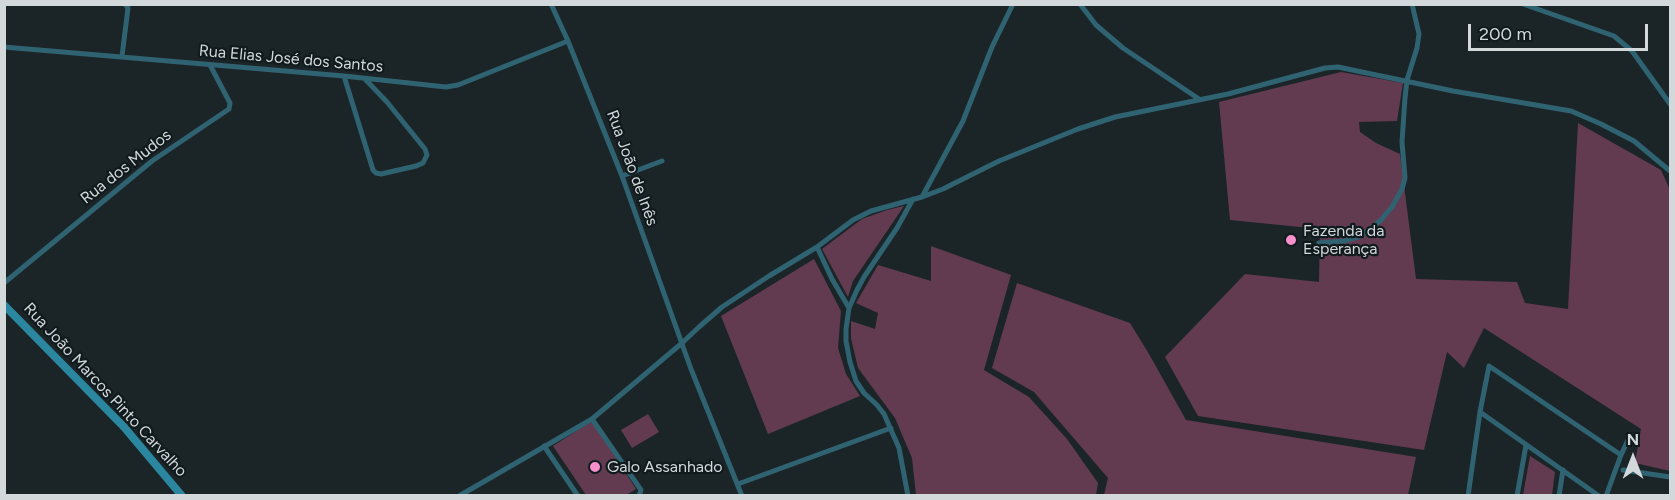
<!DOCTYPE html>
<meta charset="utf-8">
<style>
body{margin:0}
#map{position:relative;width:1675px;height:500px;overflow:hidden;background:#1b2528;font-family:Figtree,sans-serif}
canvas{display:block}
.frame{position:absolute;inset:0;border:6px solid #d3d9db;pointer-events:none}
.north{position:absolute;left:1603px;top:428px;width:60px;height:60px;-webkit-text-stroke:4px #111b1e;paint-order:stroke;rotate:0deg;font-size:16px;font-weight:700;line-height:24px;text-align:center;color:#d3d9db}
.north::after{content:'';display:block;margin:auto;width:21px;height:27px;background:#d3d9db;clip-path:polygon(50% 0,100% 100%,50% 72%,0 100%)}
.scale{position:absolute;left:1468px;top:24px;width:180px;height:27px;box-sizing:border-box;border:3px solid #d3d9db;border-top:0;padding-left:8px;font-size:18px;line-height:21px;white-space:nowrap;color:#d3d9db;-webkit-text-stroke:4px #111b1e;paint-order:stroke}
</style>
<div id="map">
<canvas width="1675" height="500"></canvas>
<div class="frame"></div>
<div class="north">N</div>
<div class="scale">200 m</div>
</div>
<script>
const ctx = document.querySelector('canvas').getContext('2d');
ctx.lineJoin = 'round';
function fillPath(path, color) {
  ctx.fillStyle = color;
  ctx.fill(path, 'evenodd');
}
function toPath(rows) {
  const path = new Path2D();
  for (const r of rows) {
    path.moveTo(r[0], r[1]);
    for (let i = 2; i < r.length; i += 2) path.lineTo(r[i], r[i + 1]);
  }
  return path;
}
function stroke(path, color, width, dash) {
  ctx.strokeStyle = color;
  ctx.lineWidth = width;
  ctx.lineCap = dash ? 'butt' : 'round';
  ctx.setLineDash(dash || []);
  ctx.stroke(path);
}
function label(font, color, halo, rows, align = 'center') {
  ctx.font = font + ' Figtree,sans-serif';
  ctx.lineWidth = 4.5;
  ctx.setLineDash([]);
  ctx.textBaseline = 'middle';
  ctx.strokeStyle = halo;
  ctx.fillStyle = color;
  for (const [text, x, y, turn = 0] of rows) {
    ctx.save();
    ctx.translate(x, y);
    ctx.rotate((+turn || 0) * Math.PI / 180);
    ctx.textAlign = isNaN(turn) ? turn : align;
    if (halo) ctx.strokeText(text, 0, 0);
    ctx.fillText(text, 0, 0);
    ctx.restore();
  }
}
const green = toPath([
 [1341,72,1403,83,1397,121,1359,122,1360,132,1376,143,1400,154,1416,279,1517,282,1525,303,1568,309,1578,123,1661,170,1670,190,1670,471,1635,463,1641,429,1484,328,1464,368,1447,352,1424,450,1198,416,1165,357,1245,274,1319,282,1320,229,1230,220,1219,102],
 [904,206,853,281,848,297,822,249,862,219,887,210],
 [931,246,1011,275,984,370,1029,397,1067,439,1098,483,1096,495,916,495,912,458,895,418,858,368,851,338,851,321,875,329,878,313,856,303,878,265,931,281],
 [814,259,841,311,838,348,846,374,860,396,768,434,721,316],
 [1017,283,1130,323,1149,354,1186,420,1416,457,1408,495,1104,495,1108,478,1034,392,992,368],
 [648,414,659,432,632,448,621,430],
 [592,421,636,489,626,495,586,495,553,446],
 [1530,456,1555,472,1552,495,1523,495]
]);
const street = toPath([
 [551,4,568,41,622,176,691,369,742,496],
 [1080,4,1096,25,1123,48,1199,99],
 [1523,4,1614,36,1632,51,1670,104],
 [4,47,344,76,446,87,458,85,568,41],
 [122,56,128,8,125,4],
 [344,76,373,170,376,173,381,174,416,166,423,163,427,155,425,149,387,102,365,79],
 [622,176,662,161],
 [922,197,963,121,992,47,1013,4],
 [1319,243,1344,241,1361,236,1381,220,1392,207,1402,189,1405,178,1402,142,1405,98,1407,80,1417,48,1419,34,1412,4],
 [817,247,832,279,849,308],
 [4,283,152,161,229,109,230,103,210,65],
 [1480,412,1599,496],
 [592,419,641,490,639,496],
 [544,446,578,496],
 [1623,470,1670,477],
 [738,484,891,428],
 [459,496,592,419,682,343,699,327,722,307,769,276,817,247,853,220,871,211,922,197,943,189,999,161,1078,129,1115,117,1228,94,1325,68,1338,67,1453,91,1571,111,1601,124,1634,141,1670,171],
 [908,496,899,448,884,414,877,405,864,393,856,381,850,362,846,341,846,329,849,308,857,290,864,277,897,228,913,199],
 [1468,496,1480,412,1489,366,1621,455],
 [1517,496,1526,445],
 [1559,496,1563,470],
 [1606,496,1621,455,1628,440]
]);
const secondary = toPath([
 [4,305,124,427,182,496]
]);
const markers = [
 [1291,240,6,"#f890cc"],
 [595,467,6,"#f890cc"]
];
const streetNames = [
 ["Rua Elias José dos Santos",291,59,5],
 ["Rua dos Mudos",126,167,-38],
 ["Rua João de Inês",632,168,70],
 ["Rua João Marcos Pinto Carvalho",105,390,47]
];
const poiNames = [
 ["Fazenda da",1303,231],
 ["Esperança",1303,249],
 ["Galo Assanhado",607,467]
];
fillPath(green, '#623b51');
stroke(street, '#2f6372', 5);
stroke(secondary, '#2b87a0', 8);
for (const [x, y, r, color] of markers) {
  const dot = new Path2D();
  dot.arc(x, y, r, 0, 2 * Math.PI);
  ctx.fillStyle = color;
  ctx.fill(dot);
  stroke(dot, '#111b1e', 2);
}
label('16px', '#d3d9db', '#111b1e', streetNames);
label('16px', '#d3d9db', '#111b1e', poiNames, 'left');
</script>
